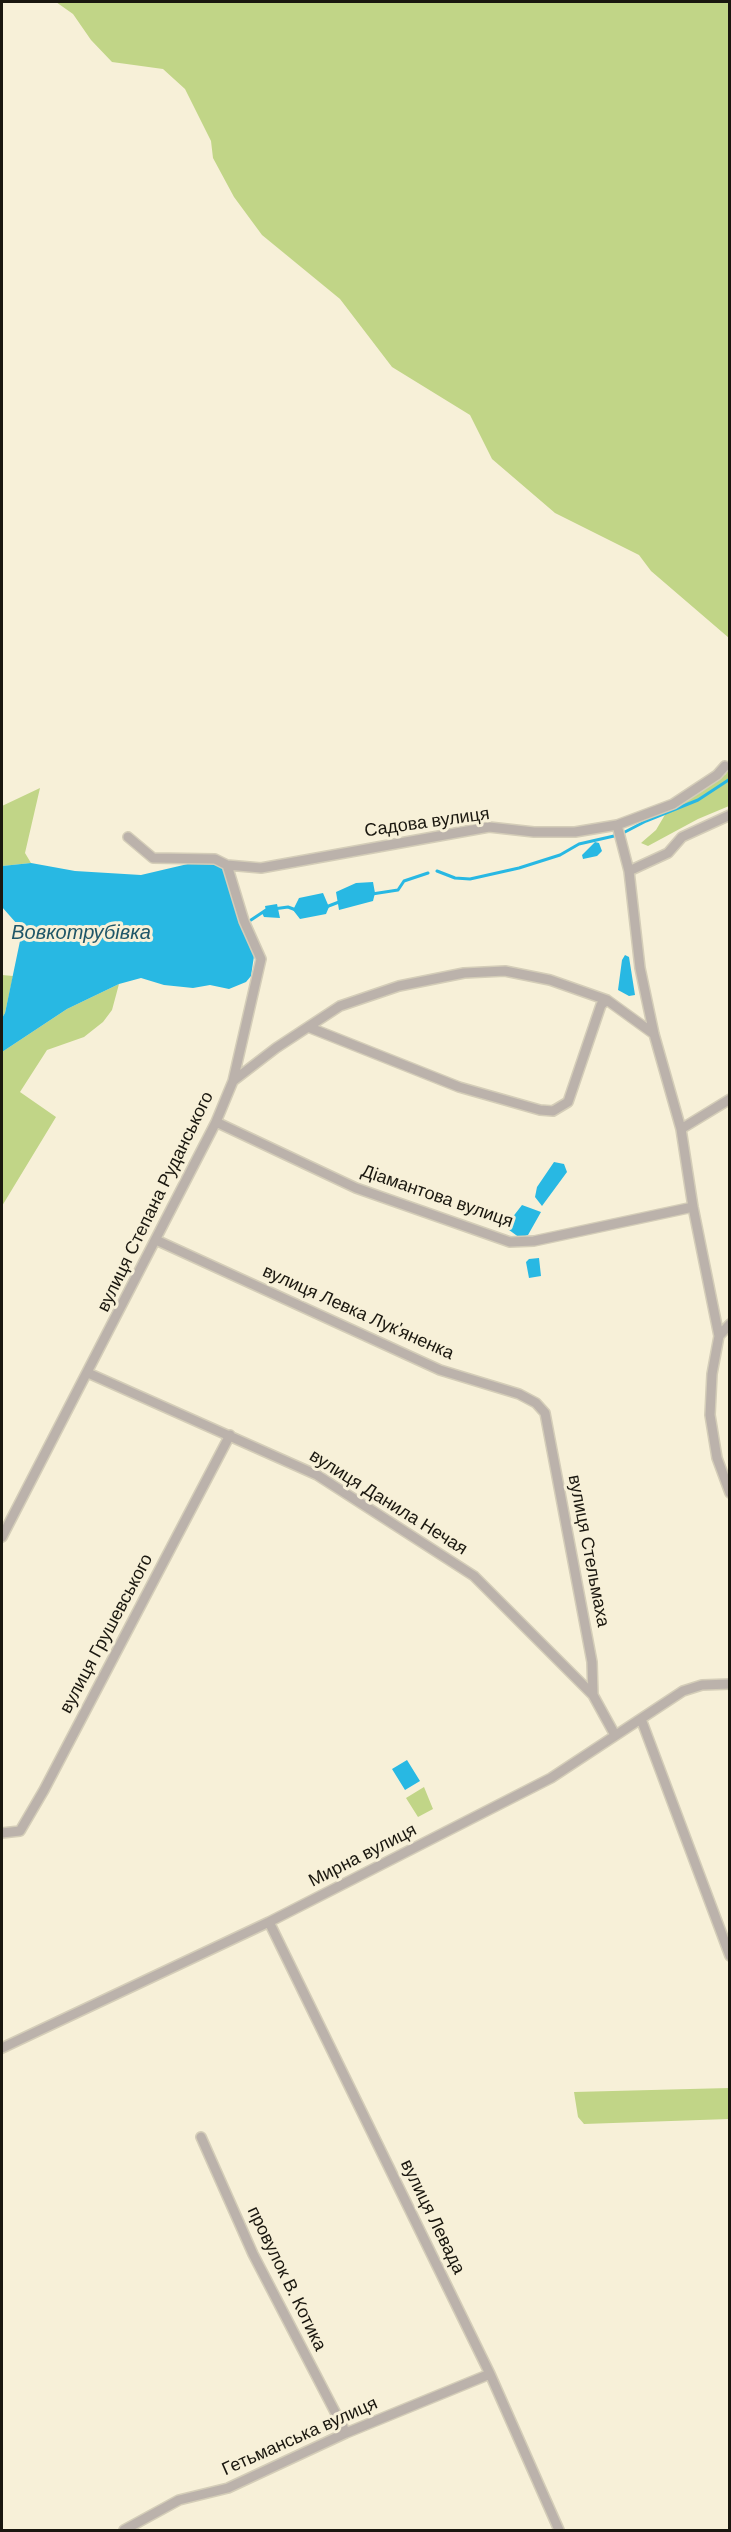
<!DOCTYPE html>
<meta charset="utf-8">
<style>
body{margin:0}
#map{position:relative;width:731px;height:2532px;overflow:hidden;background:#f7f0d8;font-family:"DM Sans",sans-serif}
canvas{display:block}
.frame{position:absolute;inset:0;border:3px solid #1a170f;pointer-events:none}
</style>
<div id="map">
<canvas width="731" height="2532"></canvas>
<div class="frame"></div>
</div>
<script>
const ctx = document.querySelector('canvas').getContext('2d');
ctx.lineJoin = 'round';
function fillPath(path, color) {
  ctx.fillStyle = color;
  ctx.fill(path, 'evenodd');
}
function toPath(rows) {
  const path = new Path2D();
  for (const r of rows) {
    path.moveTo(r[0], r[1]);
    for (let i = 2; i < r.length; i += 2) path.lineTo(r[i], r[i + 1]);
  }
  return path;
}
function stroke(path, color, width, dash) {
  ctx.strokeStyle = color;
  ctx.lineWidth = width;
  ctx.lineCap = dash ? 'butt' : 'round';
  ctx.setLineDash(dash || []);
  ctx.stroke(path);
}
function label(font, color, halo, rows, align = 'center') {
  ctx.font = font + ' "DM Sans",sans-serif';
  ctx.lineWidth = 6;
  ctx.setLineDash([]);
  ctx.textBaseline = 'middle';
  ctx.strokeStyle = halo;
  ctx.fillStyle = color;
  for (const [text, x, y, turn = 0] of rows) {
    ctx.save();
    ctx.translate(x, y);
    ctx.rotate((+turn || 0) * Math.PI / 180);
    ctx.textAlign = isNaN(turn) ? turn : align;
    if (halo) ctx.strokeText(text, 0, 0);
    ctx.fillText(text, 0, 0);
    ctx.restore();
  }
}
const green = toPath([
 [56,2,729,2,729,638,651,571,639,555,555,513,492,459,470,415,392,367,340,299,262,235,234,197,213,158,211,141,185,89,163,69,112,62,91,40,73,14],
 [729,768,729,806,698,819,648,846,641,843,656,830,666,813,700,789,726,774],
 [40,788,25,853,31,863,2,866,2,806],
 [2,975,13,976,5,1013,2,1018],
 [119,984,112,1010,103,1022,84,1037,47,1050,20,1092,56,1117,2,1206,2,1052,67,1009],
 [424,1787,433,1809,418,1817,406,1798],
 [729,2088,729,2119,584,2124,578,2117,574,2092]
]);
const water = toPath([
 [595,842,599,843,602,851,597,856,583,859,582,855],
 [208,862,221,866,228,878,240,923,254,956,251,976,246,982,229,989,210,985,193,988,164,985,141,978,119,984,67,1009,2,1052,2,1018,5,1013,20,941,17,924,2,907,2,866,31,863,75,871,141,875,192,863],
 [373,882,375,893,373,901,339,910,336,892,356,883],
 [323,893,329,907,326,914,300,919,293,910,299,898],
 [277,904,280,918,264,917,262,913,266,911,265,906],
 [625,955,629,957,635,995,629,996,618,990,622,960],
 [554,1162,564,1164,567,1172,542,1206,535,1197,537,1187],
 [522,1205,541,1212,528,1235,520,1238,505,1227],
 [539,1258,541,1276,529,1278,526,1262,529,1259],
 [407,1760,420,1781,405,1790,392,1769]
]);
const stream = toPath([
 [623,833,646,821,698,800,730,779],
 [437,871,455,878,470,879,519,868,560,855,579,844,614,836],
 [372,894,398,890,404,881,428,873],
 [326,907,339,902],
 [251,920,266,910,288,907,296,910]
]);
const minor = toPath([
 [617,825,629,871,640,968,654,1034,681,1129,693,1207,719,1336,712,1374,710,1415,717,1458,730,1493],
 [128,837,153,858,215,859,227,865,261,868,489,827,534,832,575,832,617,825,673,804,717,775,725,766],
 [629,871,668,853,682,837,730,815],
 [308,1027,459,1087,540,1110,553,1111,568,1102,601,1005,607,1000],
 [233,1081,276,1048,340,1006,399,986,464,973,505,971,550,980,607,1000,654,1034],
 [216,1122,356,1188,510,1242,534,1241,693,1207],
 [681,1129,730,1099],
 [156,1240,440,1370,519,1394,536,1403,545,1413,592,1662,593,1695],
 [719,1336,730,1324],
 [88,1373,317,1475,474,1576,593,1695,615,1735],
 [2,1537,216,1122,233,1081,261,959,244,921,227,865],
 [641,1719,730,1956],
 [2,1833,20,1831,44,1790,230,1435],
 [269,1922,490,2374,559,2530],
 [2,2048,269,1922,551,1778,683,1691,702,1685,730,1684],
 [201,2137,253,2254,346,2433],
 [124,2530,179,2500,228,2488,346,2433,490,2374]
]);
const streetNames = [
 ["Садова вулиця",427,823,-8],
 ["Діамантова вулиця",437,1197,19],
 ["вулиця Степана Руданського",156,1202,-64],
 ["вулиця Левка Лук'яненка",358,1313,24],
 ["вулиця Данила Нечая",388,1503,32],
 ["вулиця Стельмаха",588,1551,79],
 ["вулиця Грушевського",107,1634,-62],
 ["Мирна вулиця",363,1856,-27],
 ["вулиця Левада",432,2217,64],
 ["провулок В. Котика",286,2279,64],
 ["Гетьманська вулиця",300,2437,-24]
];
const waterNames = [
 ["Вовкотрубівка",81,934]
];
fillPath(green, '#c1d587');
fillPath(water, '#28b8e3');
stroke(stream, '#28b8e3', 3);
stroke(minor, '#d4cdb8', 12);
stroke(minor, '#bbb2ab', 9);
label('18px', '#1a170f', '#f7f0d8', streetNames);
label('italic 20px', '#205668', '#f7f0d8', waterNames);
</script>
